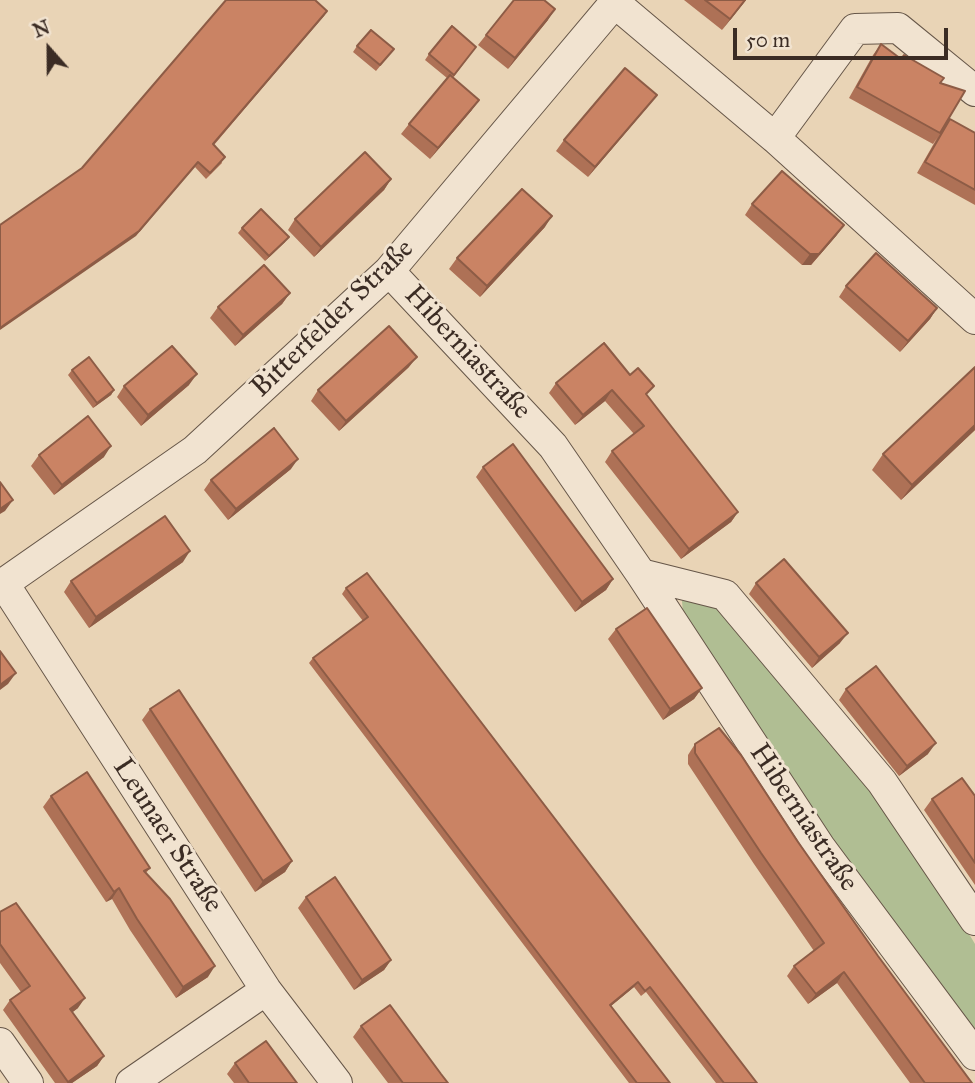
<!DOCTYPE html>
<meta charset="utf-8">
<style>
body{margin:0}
#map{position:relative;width:975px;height:1083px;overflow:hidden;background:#e9d4b6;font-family:"IM FELL Great Primer",serif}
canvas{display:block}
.north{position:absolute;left:14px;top:14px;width:70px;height:70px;-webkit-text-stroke:5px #f1e3d0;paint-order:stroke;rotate:339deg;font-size:19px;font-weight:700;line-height:28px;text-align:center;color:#3b2c24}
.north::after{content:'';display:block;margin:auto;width:24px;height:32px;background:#3b2c24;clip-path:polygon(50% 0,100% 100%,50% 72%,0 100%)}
.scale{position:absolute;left:733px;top:28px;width:215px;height:32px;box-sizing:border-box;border:4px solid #3b2c24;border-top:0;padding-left:9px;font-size:21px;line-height:24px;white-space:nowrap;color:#3b2c24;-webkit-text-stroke:5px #f1e3d0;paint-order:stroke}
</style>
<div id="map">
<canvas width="975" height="1083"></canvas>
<div class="north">N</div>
<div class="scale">50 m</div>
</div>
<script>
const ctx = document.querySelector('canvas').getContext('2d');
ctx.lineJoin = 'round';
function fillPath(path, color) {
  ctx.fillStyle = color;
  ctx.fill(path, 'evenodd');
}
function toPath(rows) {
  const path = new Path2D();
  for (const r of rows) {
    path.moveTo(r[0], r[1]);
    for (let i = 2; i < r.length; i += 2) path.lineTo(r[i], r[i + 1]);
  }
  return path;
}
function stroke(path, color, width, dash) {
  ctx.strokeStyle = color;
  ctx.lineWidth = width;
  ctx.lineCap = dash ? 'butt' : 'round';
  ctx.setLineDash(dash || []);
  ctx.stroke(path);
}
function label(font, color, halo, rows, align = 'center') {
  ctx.font = font + ' "IM FELL Great Primer",serif';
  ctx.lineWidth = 6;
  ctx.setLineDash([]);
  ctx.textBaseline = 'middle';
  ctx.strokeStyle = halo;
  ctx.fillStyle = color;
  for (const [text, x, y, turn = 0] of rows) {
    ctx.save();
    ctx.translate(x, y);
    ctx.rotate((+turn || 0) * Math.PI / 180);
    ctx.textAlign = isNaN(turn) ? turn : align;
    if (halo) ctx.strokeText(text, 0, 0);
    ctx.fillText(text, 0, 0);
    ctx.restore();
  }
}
const green = toPath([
 [688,598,707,599,725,614,867,784,954,909,975,944,975,1034,843,854,770,747,683,613,682,601]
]);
const street = toPath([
 [615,3,775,138,975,319],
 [775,138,855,29,898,28,975,91],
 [389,271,553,446,641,574,820,847,975,1055],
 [641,574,725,595,882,782,975,920],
 [4,584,266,990,337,1083],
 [0,586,195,450,389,271,617,0],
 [0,1043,28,1083],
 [131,1083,266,990]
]);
const wall = toPath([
 [684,0,746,0,722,30],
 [327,11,214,145,222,163,206,179,195,167,136,236],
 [548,20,508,69,478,45,486,35],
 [881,44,901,59,940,83,945,125,975,133,975,205,917,173,937,138,933,144,849,98,873,55],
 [357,46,390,54,376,71,353,52],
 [476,47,453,78,479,100,471,111,430,159,401,134,409,124,447,78,425,60,429,54],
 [649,105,588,177,556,151,564,140],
 [391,179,384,190,314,257,288,230,295,219],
 [752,204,844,225,836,236,811,265,802,265,745,215],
 [545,227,480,297,449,269,457,258],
 [242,228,285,242,265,261,238,233],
 [846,286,937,308,930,319,900,352,839,297],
 [290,293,282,304,235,346,210,318,218,307],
 [409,367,339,431,311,401,318,390],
 [975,367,975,430,901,500,872,470,883,454],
 [72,370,114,390,111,395,93,408,68,375],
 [556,383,647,396,738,512,731,522,681,559,605,462,612,451,634,434,605,401,575,425,549,393],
 [189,385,141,426,117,397,124,386],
 [39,455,104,457,54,495,31,466],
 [483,467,613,579,606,590,575,612,476,477],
 [291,469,228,520,204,490,211,480],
 [183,562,89,628,64,592,71,581],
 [756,583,840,643,812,668,749,594],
 [346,588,757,1083,716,1083,646,992,641,996,634,987,611,1006,670,1083,629,1083,309,663,313,658,363,621,342,594],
 [616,629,702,688,694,699,663,720,608,639],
 [846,689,928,754,899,776,839,700],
 [150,709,292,861,285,872,255,892,142,720],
 [695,744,798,842,878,956,972,1083,910,1083,837,983,808,1004,787,976,794,966,814,951,754,864,688,764,688,755],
 [51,796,150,868,146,873,208,977,176,998,130,930,112,899,106,902,43,807],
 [975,796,975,885,924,810,932,799],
 [306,897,391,960,384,970,354,990,298,908],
 [0,912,78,1008,72,1012,104,1056,97,1066,72,1083,55,1083,3,1010,10,1000,21,992,0,963],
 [361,1026,448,1083,388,1083,353,1037],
 [235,1063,297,1083,234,1083,227,1074]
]);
const shadedWall = toPath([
 [745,0,746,0,722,30,730,19],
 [555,9,548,20,508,69,515,58],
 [327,11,324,16,209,150,213,144],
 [657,95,649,105,588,177,595,167],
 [479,100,471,111,430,159,438,148],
 [198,162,136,236,0,330,0,328],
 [391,179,384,190,314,257,321,247],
 [552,216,545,227,480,297,487,286],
 [844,225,836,236,811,265,802,265,810,254],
 [289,237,285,242,265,261,269,256],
 [290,293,282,304,235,346,243,335],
 [937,308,930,319,900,352,908,341],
 [417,357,409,367,339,431,346,421],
 [197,374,189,385,141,426,148,415],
 [114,390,111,395,93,408,97,403],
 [612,390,605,401,575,425,583,415],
 [975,425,975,430,901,500,912,485],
 [111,446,104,457,54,495,62,485],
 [298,459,291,469,228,520,236,509],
 [13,500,5,511,0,514,0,509],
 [738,512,731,522,681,559,689,549],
 [190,551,183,562,89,628,96,617],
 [613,579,606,590,575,612,582,602],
 [848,633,840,643,812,668,819,657],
 [16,673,8,684,0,690,0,685],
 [702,688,694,699,663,720,670,709],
 [936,743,928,754,899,776,907,766],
 [292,861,285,872,255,892,263,881],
 [119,888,112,899,106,902,114,892],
 [391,960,384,970,354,990,362,980],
 [215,966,208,977,176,998,183,987],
 [844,972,837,983,808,1004,816,994],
 [638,982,634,987,606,1010,610,1005],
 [85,998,78,1008,64,1019,70,1009],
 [104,1056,97,1066,72,1083,67,1083]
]);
const building = toPath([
 [226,0,315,0,327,11,213,144,225,157,210,173,198,162,139,231,0,328,0,225,82,168,226,0],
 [514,0,544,0,555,9,515,58,486,35,514,0],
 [705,0,745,0,730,19,705,0],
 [452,26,476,47,454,75,429,54,452,26],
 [371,30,394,49,380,65,357,46,371,30],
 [881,44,901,59,904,55,944,78,940,83,965,91,940,133,857,87,881,44],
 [625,68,657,95,595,167,564,140,625,68],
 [450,75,479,100,438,148,409,124,450,75],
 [950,119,975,133,975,190,925,162,950,119],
 [365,152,391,179,321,247,295,219,365,152],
 [782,171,844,225,819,254,810,254,752,204,782,171],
 [522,189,552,216,487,286,457,258,522,189],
 [261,209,289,237,269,256,242,228,261,209],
 [876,253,937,308,908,341,846,286,876,253],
 [264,265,290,293,243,335,218,307,264,265],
 [389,326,417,357,346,421,318,390,389,326],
 [604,343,630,375,638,368,654,386,646,394,738,512,689,549,612,451,644,426,612,390,583,415,556,383,604,343],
 [172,346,197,374,148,415,124,386,172,346],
 [89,357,114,390,97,403,72,370,89,357],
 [975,367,975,425,912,485,883,454,975,367],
 [88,416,111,446,62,485,39,455,88,416],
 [274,428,298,459,236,509,211,480,274,428],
 [513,444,613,579,582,602,483,467,513,444],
 [0,482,13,500,0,509,0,482],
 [165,516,190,551,96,617,71,581,165,516],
 [784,559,848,633,819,657,756,583,784,559],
 [367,573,757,1083,724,1083,650,987,645,991,638,982,610,1005,670,1083,637,1083,313,658,368,617,346,588,367,573],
 [647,608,702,688,670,709,616,629,647,608],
 [0,651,16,673,0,685,0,651],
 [876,666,936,743,907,766,846,689,876,666],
 [179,690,292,861,263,881,150,709,179,690],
 [719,728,741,755,798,842,878,956,972,1083,925,1083,844,972,816,994,794,966,824,943,761,853,695,753,695,744,719,728],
 [87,772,150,868,144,871,170,899,215,966,183,987,137,919,119,888,114,892,51,796,87,772],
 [962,778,975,796,975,863,932,799,962,778],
 [335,877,391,960,362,980,306,897,335,877],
 [16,903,85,998,70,1009,104,1056,68,1082,10,1000,30,986,0,944,0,912,16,903],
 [390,1005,441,1074,448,1083,403,1083,361,1026,390,1005],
 [266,1041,297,1083,249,1083,235,1063,266,1041]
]);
const streetNames = [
 ["Bitterfelder Straße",333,319,-44],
 ["Hiberniastraße",467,353,47],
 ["Hiberniastraße",803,818,56],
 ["Leunaer Straße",167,836,57]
];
fillPath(green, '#b0be93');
stroke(street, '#665648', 32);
stroke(street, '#f1e3d0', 30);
fillPath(wall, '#ae7156');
fillPath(shadedWall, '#8d5c46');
fillPath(building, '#ca8364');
stroke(building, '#8d5c46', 2);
label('28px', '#3b2c24', '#f1e3d0', streetNames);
</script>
